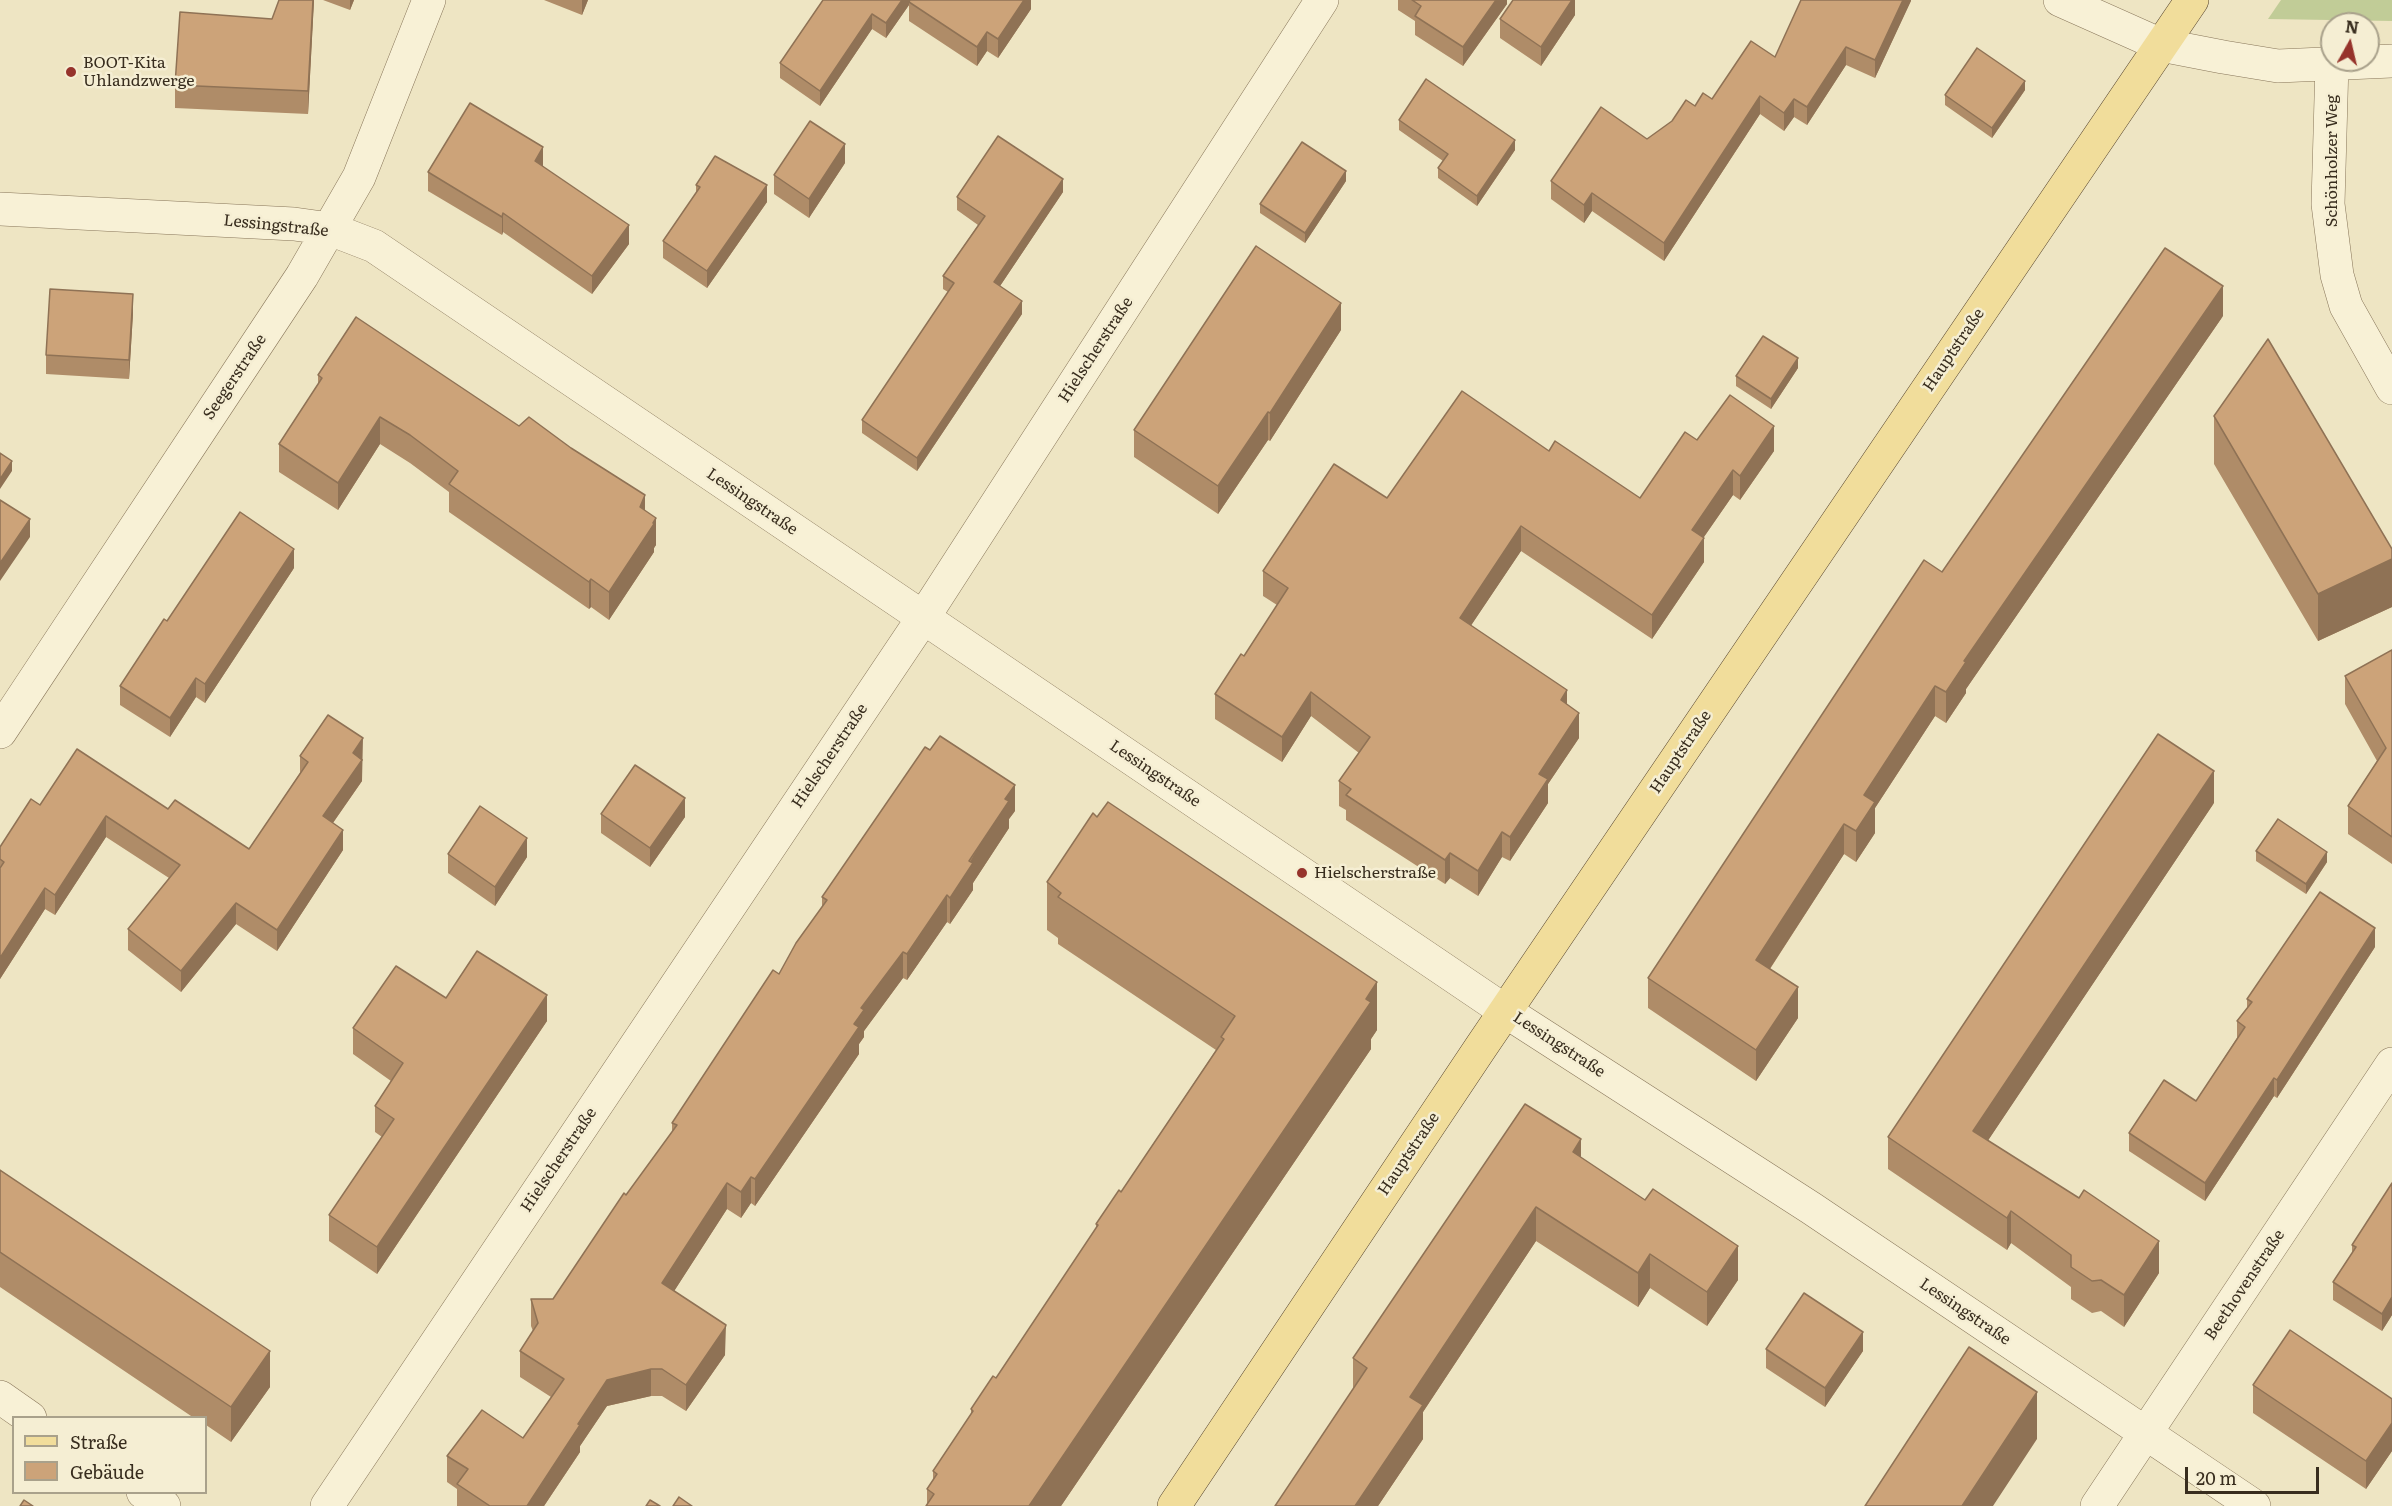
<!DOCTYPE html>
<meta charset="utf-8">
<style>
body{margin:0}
#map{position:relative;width:2392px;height:1506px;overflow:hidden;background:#eee5c3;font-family:Literata,serif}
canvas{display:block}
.legend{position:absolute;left:12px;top:1416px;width:195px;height:78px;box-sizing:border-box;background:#f5eed3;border:2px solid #a9a18b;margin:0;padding:8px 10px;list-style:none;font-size:18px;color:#382d1e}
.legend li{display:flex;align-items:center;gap:12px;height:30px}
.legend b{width:30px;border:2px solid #a9a18b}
.north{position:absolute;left:2320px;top:12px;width:60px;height:60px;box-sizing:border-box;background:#f5eed3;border:2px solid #a9a18b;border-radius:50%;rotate:8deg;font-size:16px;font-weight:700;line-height:24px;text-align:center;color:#382d1e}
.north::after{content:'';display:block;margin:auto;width:21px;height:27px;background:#96332b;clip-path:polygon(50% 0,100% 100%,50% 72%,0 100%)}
.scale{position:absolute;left:2185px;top:1467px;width:134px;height:27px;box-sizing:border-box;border:3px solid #382d1e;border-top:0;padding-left:8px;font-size:18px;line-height:21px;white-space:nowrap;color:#382d1e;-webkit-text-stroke:4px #f5eed3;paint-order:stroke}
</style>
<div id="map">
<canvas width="2392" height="1506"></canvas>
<ul class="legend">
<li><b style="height:8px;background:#f1dd9b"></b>Straße</li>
<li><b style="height:16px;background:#cca379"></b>Gebäude</li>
</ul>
<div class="north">N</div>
<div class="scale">20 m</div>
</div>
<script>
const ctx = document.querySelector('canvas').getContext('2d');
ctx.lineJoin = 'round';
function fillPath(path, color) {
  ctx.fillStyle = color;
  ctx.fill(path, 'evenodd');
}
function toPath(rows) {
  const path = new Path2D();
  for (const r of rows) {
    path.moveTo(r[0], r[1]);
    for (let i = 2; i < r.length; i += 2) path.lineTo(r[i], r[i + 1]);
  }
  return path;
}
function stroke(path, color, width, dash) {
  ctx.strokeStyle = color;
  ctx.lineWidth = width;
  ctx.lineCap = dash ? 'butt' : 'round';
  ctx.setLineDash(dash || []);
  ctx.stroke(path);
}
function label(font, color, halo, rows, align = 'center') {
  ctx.font = font + ' Literata,serif';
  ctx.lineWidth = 5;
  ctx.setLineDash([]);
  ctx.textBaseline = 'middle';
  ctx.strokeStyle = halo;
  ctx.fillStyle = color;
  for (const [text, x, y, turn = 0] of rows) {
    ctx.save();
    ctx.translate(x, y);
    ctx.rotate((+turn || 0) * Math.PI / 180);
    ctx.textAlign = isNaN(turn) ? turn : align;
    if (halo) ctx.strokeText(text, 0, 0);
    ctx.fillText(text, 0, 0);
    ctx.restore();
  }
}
const green = toPath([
 [2281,0,2392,0,2392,21,2268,19]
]);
const minor = toPath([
 [2060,0,2161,45,2223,57,2278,66,2392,61],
 [2332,63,2328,204,2337,275,2346,306,2392,388],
 [0,209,294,224,330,229,374,246,1505,1011,1811,1208,2254,1506],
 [0,732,302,276,359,177,429,0],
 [0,1397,30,1418],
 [143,1492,164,1506],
 [327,1506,923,618,1322,0],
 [2097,1506,2392,1064]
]);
const major = toPath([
 [1174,1506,1481,1047,2192,0]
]);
const wall = toPath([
 [314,0,308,114,175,108,175,85,272,19],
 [323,0,354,0,350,10],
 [544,0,588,0,582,15],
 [823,0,1031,0,1031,9,998,58,987,51,977,66,909,21,909,5,886,38,872,29,820,106,780,78,780,63],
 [1398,0,1507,0,1507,4,1463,66,1415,35,1415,21,1398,10],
 [1575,0,1575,15,1541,66,1500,38,1500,19],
 [1911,0,1875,78,1846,65,1807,125,1794,117,1784,131,1760,114,1664,261,1592,211,1584,223,1551,199,1551,181,1647,139,1695,106,1712,99,1775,57],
 [2025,90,1992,138,1945,105,1945,95],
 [1399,120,1515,150,1477,206,1438,178,1438,168,1443,161,1399,130],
 [845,163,809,218,774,194,774,175],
 [543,166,629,244,592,294,503,232,502,235,428,191,428,172],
 [1346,181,1305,243,1260,213,1260,204],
 [696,185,767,202,707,288,663,258,663,241,696,194],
 [1063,192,1000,286,1022,314,917,471,862,433,862,420,948,292,943,289,943,276,978,225,957,210,957,197],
 [133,313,129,379,46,374,46,355],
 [2223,316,1966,689,1966,693,1946,723,1935,716,1875,808,1875,833,1856,862,1844,854,1770,969,1798,1018,1756,1081,1648,1008,1648,978,1942,572],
 [1341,330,1270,441,1268,440,1218,514,1134,457,1134,430],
 [1798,368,1771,409,1736,386,1736,376],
 [318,375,645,510,656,545,654,548,654,552,609,620,591,607,589,609,449,512,449,492,410,463,380,444,338,510,279,472,279,444,318,384],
 [2214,416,2392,549,2392,607,2318,641,2214,464],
 [1697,440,1774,451,1740,500,1733,495,1704,537,1704,562,1652,639,1521,551,1471,625,1567,704,1579,738,1548,784,1548,803,1510,861,1502,857,1478,896,1450,878,1445,884,1346,820,1346,810,1339,806,1339,781,1359,753,1311,716,1282,762,1215,719,1215,694,1244,656,1277,605,1263,596,1263,571,1387,498,1549,451,1640,498],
 [294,568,205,703,196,697,170,737,120,705,120,686,167,621],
 [2392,650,2392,864,2348,834,2348,806,2377,761,2345,704,2345,676],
 [300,756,363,759,362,761,362,781,333,823,343,850,277,951,236,924,181,992,128,950,128,929,169,878,106,837,55,915,45,909,0,979,0,847,40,805,168,809,249,849,300,773],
 [2214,803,1988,1140,2159,1273,2124,1327,2101,1311,2092,1313,2071,1299,2071,1287,2011,1243,2007,1250,1888,1169,1888,1137],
 [1015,811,1009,819,1009,828,973,883,973,890,950,924,947,922,907,980,903,978,864,1031,864,1037,859,1044,859,1054,755,1206,751,1203,741,1218,727,1209,674,1291,725,1355,686,1411,662,1396,651,1396,607,1406,580,1446,580,1452,544,1506,457,1506,457,1489,447,1482,447,1456,523,1438,551,1397,520,1377,520,1351,533,1331,531,1326,531,1299,553,1299,672,1132,672,1123,779,974,822,907,822,897],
 [601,814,685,817,650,867,601,833],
 [2256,851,2327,862,2306,894,2256,861],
 [448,854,527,857,495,906,448,873],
 [1047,882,1377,1030,1371,1039,1371,1049,1061,1506,926,1506,927,1504,927,1489,933,1481,933,1471,971,1415,971,1409,996,1378,1096,1229,1096,1224,1121,1192,1216,1050,1058,944,1058,938,1047,930],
 [2375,947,2277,1098,2274,1096,2205,1201,2129,1151,2129,1133,2196,1101,2237,1038,2237,1021,2247,1008,2247,999],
 [547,1021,377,1274,329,1241,329,1215,382,1137,375,1132,375,1106,391,1081,353,1054,353,1028],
 [1581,1157,1738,1280,1707,1326,1650,1288,1638,1307,1536,1241,1423,1412,1423,1439,1378,1506,1275,1506,1353,1389,1353,1358],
 [0,1170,270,1387,231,1442,206,1425,206,1418,194,1418,0,1287],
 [2392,1183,2392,1315,2382,1331,2333,1300,2333,1282,2352,1253,2352,1245],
 [1766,1349,1863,1351,1825,1407,1766,1368],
 [2253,1385,2392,1399,2392,1451,2366,1489,2253,1413]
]);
const shadedWall = toPath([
 [313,0,314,0,308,114,308,91],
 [350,0,354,0,350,10],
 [582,0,588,0,582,15],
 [902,0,913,0,909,2,909,5,886,38,886,23],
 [1024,0,1031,0,1031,9,998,58,998,39],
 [1496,0,1507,0,1507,4,1463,66,1463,47],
 [1572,0,1575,0,1575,15,1541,66,1541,47],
 [1903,0,1911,0,1911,1,1875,78,1875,60],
 [872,14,872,29,820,106,820,91],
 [987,32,987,51,977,66,977,47],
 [1846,47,1846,65,1807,125,1807,107],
 [2025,81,2025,90,1992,138,1992,128],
 [1760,96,1760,114,1664,261,1664,243],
 [1794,99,1794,117,1784,131,1784,113],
 [1515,140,1515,150,1477,206,1477,196],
 [845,144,845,163,809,218,809,199],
 [543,147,543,166,535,179,535,161],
 [1346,171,1346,181,1305,243,1305,233],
 [1063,179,1063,192,994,295,994,282],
 [767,185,767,202,707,288,707,271],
 [1592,193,1592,211,1584,223,1584,205],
 [503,213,503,232,502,235,502,217],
 [629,225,629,244,592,294,592,276],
 [2223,286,2223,316,1966,689,1966,693,1946,723,1946,692,1964,661],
 [133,294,133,313,129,379,129,360],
 [1022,301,1022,314,917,471,917,458],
 [1341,303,1341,330,1270,441,1270,413],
 [1798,358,1798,368,1771,409,1771,399],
 [1268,412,1268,440,1218,514,1218,486],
 [380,417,380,444,338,510,338,483],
 [1774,426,1774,451,1740,500,1740,476],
 [12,461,12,471,0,489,0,479],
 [1733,470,1733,495,1692,554,1692,530],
 [645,495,645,522,640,507],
 [656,518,656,545,654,548,654,552,609,620,609,592],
 [30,519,30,537,0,581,0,563],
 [1521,526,1521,551,1460,642,1460,618],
 [1704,538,1704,562,1652,639,1652,615],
 [294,549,294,568,205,703,205,684],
 [2392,559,2392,607,2318,641,2318,594],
 [591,579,591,607,589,609,589,582],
 [196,678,196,697,170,737,170,718],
 [1935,686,1935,716,1875,808,1875,833,1856,862,1856,831,1864,795],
 [1567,690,1567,715,1561,700],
 [1311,692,1311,716,1282,762,1282,737],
 [1579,713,1579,738,1548,784,1548,803,1510,861,1510,837,1539,774],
 [363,738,362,781,323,837,323,816,353,753],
 [2214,771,2214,803,1973,1163,1973,1131],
 [1015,785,1015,811,1009,819,1009,828,973,883,973,890,950,924,950,898,1005,799],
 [685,798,685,817,650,867,650,848],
 [106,816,106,837,55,915,55,895],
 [1844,824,1844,854,1756,990,1756,960],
 [343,830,343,850,277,951,277,930],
 [1502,832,1502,857,1478,896,1478,871],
 [527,838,527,857,495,906,495,887],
 [2327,852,2327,862,2306,894,2306,884],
 [1450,853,1450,878,1445,884,1445,860],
 [45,888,45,909,0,979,0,958],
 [947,895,947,922,907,980,907,954],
 [236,903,236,924,181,992,181,971],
 [2375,928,2375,947,2277,1098,2277,1080],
 [903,952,903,978,864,1031,864,1037,859,1044,859,1054,755,1206,755,1179,854,1024,861,1008],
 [1377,982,1377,1030,1371,1039,1371,1049,1061,1506,1029,1506],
 [1798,987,1798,1018,1756,1081,1756,1050],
 [547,995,547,1021,377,1274,377,1247],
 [2274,1078,2274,1096,2205,1201,2205,1183],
 [1581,1139,1581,1174,1573,1152],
 [751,1177,751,1203,741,1218,741,1192],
 [727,1183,727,1209,662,1310,662,1283],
 [1536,1207,1536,1241,1423,1412,1423,1439,1378,1506,1355,1506,1410,1397],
 [2011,1211,2011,1243,2007,1250,2007,1218],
 [2159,1241,2159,1273,2124,1327,2124,1295],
 [1738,1246,1738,1280,1707,1326,1707,1292],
 [1650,1254,1650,1288,1638,1307,1638,1273],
 [2392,1297,2392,1315,2382,1331,2382,1314],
 [726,1325,725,1355,686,1411,686,1385],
 [1863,1332,1863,1351,1825,1407,1825,1388],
 [270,1351,270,1387,231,1442,231,1407],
 [651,1369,651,1396,607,1406,580,1446,580,1452,544,1506,527,1506,578,1424,607,1380],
 [2037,1392,2037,1439,1993,1506,1962,1506],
 [2392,1423,2392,1451,2366,1489,2366,1461]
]);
const building = toPath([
 [279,0,313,0,308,91,175,85,180,12,272,19,279,0],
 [823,0,902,0,886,23,872,14,820,91,780,63,823,0],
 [910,0,1024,0,998,39,987,32,977,47,909,2,910,0],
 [1412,0,1496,0,1463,47,1415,16,1421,6,1412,0],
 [1513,0,1572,0,1541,47,1500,19,1513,0],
 [1801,0,1903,0,1875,60,1846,47,1807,107,1794,99,1784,113,1760,96,1664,243,1592,193,1584,205,1551,181,1601,107,1647,139,1672,121,1686,100,1695,106,1703,93,1712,99,1751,41,1775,57,1801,0],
 [1977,48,2025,81,1992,128,1945,95,1977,48],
 [1426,79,1515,140,1477,196,1438,168,1448,154,1399,120,1426,79],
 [470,103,543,147,535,161,629,225,592,276,503,213,502,217,428,172,470,103],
 [810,121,845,144,809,199,774,175,810,121],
 [998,136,1063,179,994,282,1022,301,917,458,862,420,954,283,943,276,985,216,957,197,998,136],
 [1302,142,1346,171,1305,233,1260,204,1302,142],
 [715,156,767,185,707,271,663,241,700,187,696,185,715,156],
 [1256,246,1341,303,1270,413,1268,412,1218,486,1134,430,1256,246],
 [2165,248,2223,286,1964,661,1966,662,1946,692,1935,686,1864,795,1875,802,1856,831,1844,824,1756,960,1798,987,1756,1050,1648,978,1924,560,1942,572,2165,248],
 [50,289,133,294,129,360,46,355,50,289],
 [356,317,519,426,529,417,571,448,645,495,640,507,656,518,653,523,654,524,609,592,591,579,589,582,449,484,458,471,410,435,380,417,338,483,279,444,322,378,318,375,356,317],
 [1763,336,1798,358,1771,399,1736,376,1763,336],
 [2268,339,2392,549,2392,559,2318,594,2214,416,2268,339],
 [1462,391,1549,451,1555,441,1640,498,1685,432,1697,440,1730,395,1774,426,1740,476,1733,470,1692,530,1704,538,1652,615,1521,526,1460,618,1567,690,1561,700,1579,713,1539,774,1548,779,1510,837,1502,832,1478,871,1450,853,1445,860,1346,795,1351,789,1339,781,1370,737,1311,692,1282,737,1215,694,1241,654,1244,656,1288,588,1263,571,1334,464,1387,498,1462,391],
 [0,453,12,461,0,479,0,453],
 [0,500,30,519,0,563,0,500],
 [240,512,294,549,205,684,196,678,170,718,120,686,164,619,167,621,240,512],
 [2392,650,2392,837,2348,806,2386,748,2345,676,2392,650],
 [328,715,363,738,353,753,362,760,323,816,343,830,277,930,236,903,181,971,128,929,180,865,106,816,55,895,45,888,0,958,0,868,4,862,0,859,0,847,31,799,40,805,77,749,168,809,175,800,249,849,308,762,300,756,328,715],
 [2158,734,2214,771,1973,1131,2079,1198,2084,1190,2159,1241,2124,1295,2101,1280,2092,1281,2071,1267,2071,1255,2011,1211,2007,1218,1888,1137,2158,734],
 [940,736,1015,785,1005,799,1009,801,969,861,973,863,950,898,947,895,907,954,903,952,861,1008,864,1010,854,1024,859,1027,755,1179,751,1177,741,1192,727,1183,662,1283,726,1325,725,1328,686,1385,662,1369,651,1369,607,1380,578,1424,580,1425,527,1506,490,1506,457,1484,468,1469,447,1456,482,1410,523,1438,564,1379,520,1351,538,1323,531,1299,553,1299,624,1193,626,1195,677,1125,672,1123,773,970,779,974,796,943,827,900,822,897,925,747,930,750,940,736],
 [635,765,685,798,650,848,601,814,635,765],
 [1108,802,1377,982,1366,999,1371,1002,1029,1506,926,1506,934,1494,927,1489,937,1474,933,1471,973,1411,971,1409,993,1376,996,1378,1098,1225,1096,1224,1119,1190,1121,1192,1224,1039,1221,1037,1235,1016,1058,897,1061,893,1047,882,1093,813,1097,817,1108,802],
 [480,806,527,838,495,887,448,854,480,806],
 [2278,819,2327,852,2306,884,2256,851,2278,819],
 [2320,892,2375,928,2277,1080,2274,1078,2205,1183,2129,1133,2164,1080,2196,1101,2245,1027,2237,1021,2252,1002,2247,999,2320,892],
 [477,951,547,995,377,1247,329,1215,394,1119,375,1106,403,1063,353,1028,396,966,446,998,477,951],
 [1525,1104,1581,1139,1573,1152,1645,1200,1653,1189,1738,1246,1707,1292,1650,1254,1638,1273,1536,1207,1410,1397,1423,1405,1355,1506,1275,1506,1367,1368,1353,1358,1525,1104],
 [0,1170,270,1351,231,1407,0,1252,0,1170],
 [2392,1183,2392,1297,2382,1314,2333,1282,2356,1247,2352,1245,2392,1183],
 [1804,1293,1863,1332,1825,1388,1766,1349,1804,1293],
 [2290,1330,2392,1399,2392,1423,2366,1461,2253,1385,2290,1330],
 [1969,1347,2037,1392,1962,1506,1865,1506,1969,1347],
 [679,1497,692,1506,673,1506,679,1497],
 [24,1500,33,1506,20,1506,24,1500],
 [650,1500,660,1506,646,1506,650,1500]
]);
const markers = [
 [71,72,6,"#96332b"],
 [1302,873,6,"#96332b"]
];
const poiNames = [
 ["BOOT-Kita",83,63],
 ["Uhlandzwerge",83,81],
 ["Hielscherstraße",1314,873]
];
const streetNames = [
 ["Schönholzer Weg",2332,161,-90],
 ["Lessingstraße",276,226,6],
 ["Hielscherstraße",1096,350,-57],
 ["Hauptstraße",1954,350,-56],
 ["Seegerstraße",235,377,-56],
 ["Lessingstraße",752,502,34],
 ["Hauptstraße",1681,752,-56],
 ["Hielscherstraße",830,756,-56],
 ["Lessingstraße",1155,774,34],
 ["Lessingstraße",1559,1045,33],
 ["Hauptstraße",1409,1154,-56],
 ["Hielscherstraße",559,1160,-56],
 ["Beethovenstraße",2245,1285,-56],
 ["Lessingstraße",1965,1312,34]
];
fillPath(green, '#c1cc97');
stroke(minor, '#88765a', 34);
stroke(major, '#56442e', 34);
stroke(minor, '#f8f1d6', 33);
stroke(major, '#f1dd9b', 33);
fillPath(wall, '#af8c68');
fillPath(shadedWall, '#8f7255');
fillPath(building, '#cca379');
stroke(building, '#8f7255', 1.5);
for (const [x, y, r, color] of markers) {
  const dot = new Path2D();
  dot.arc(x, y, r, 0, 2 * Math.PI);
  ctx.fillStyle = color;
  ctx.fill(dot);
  stroke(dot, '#f5eed3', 2);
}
label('16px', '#382d1e', '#f5eed3', poiNames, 'left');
label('16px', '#382d1e', '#f5eed3', streetNames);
</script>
